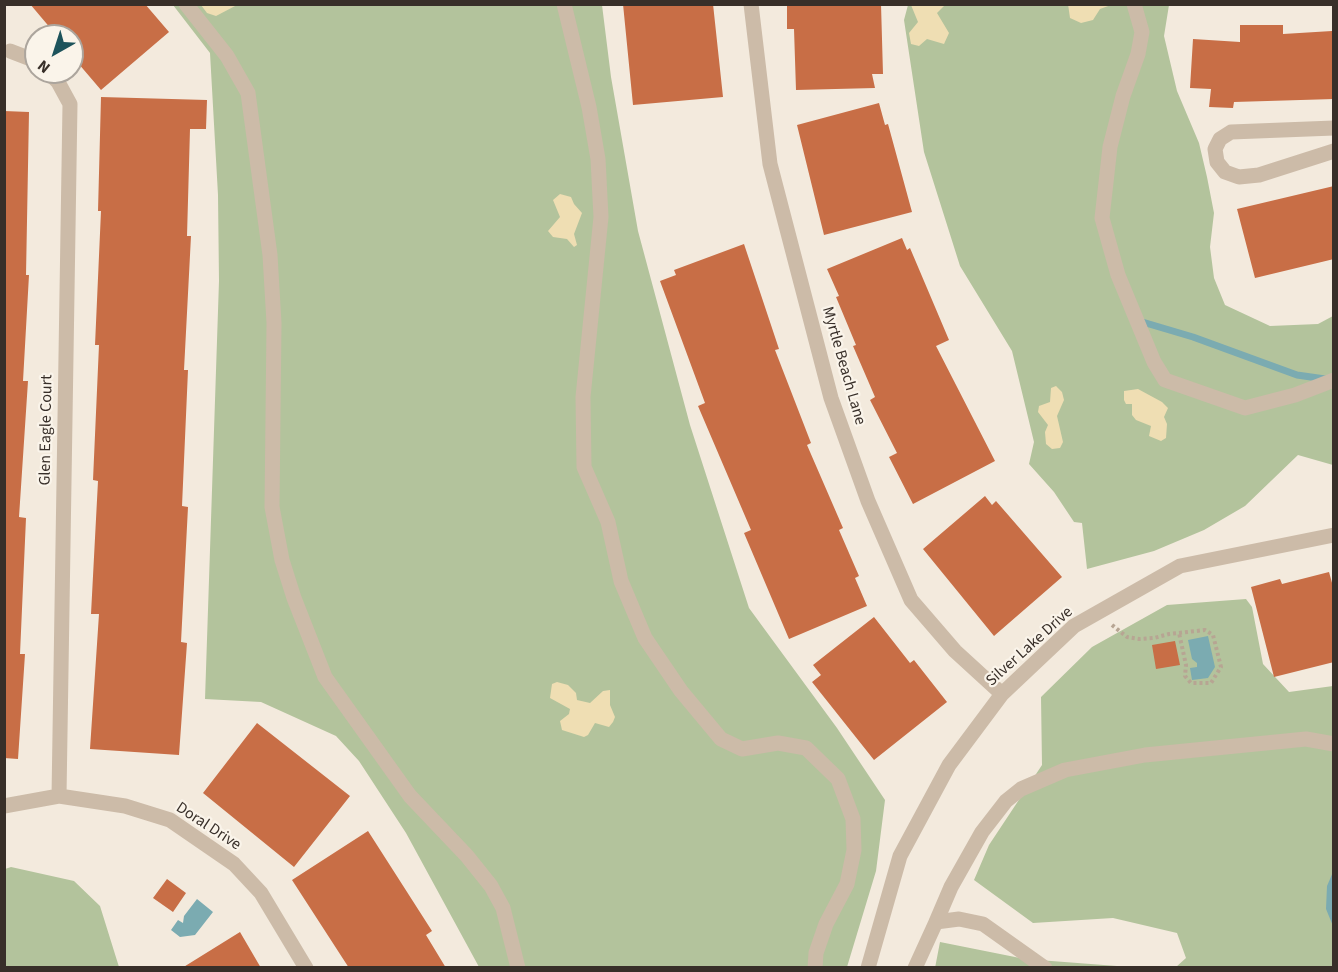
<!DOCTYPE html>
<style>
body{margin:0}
#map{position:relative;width:1338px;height:972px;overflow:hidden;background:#f3eadd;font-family:"Source Sans 3",sans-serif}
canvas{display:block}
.frame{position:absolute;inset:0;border:6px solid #382f29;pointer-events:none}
.north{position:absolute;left:24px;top:24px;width:60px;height:60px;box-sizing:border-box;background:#faf4ea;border:2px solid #aca59d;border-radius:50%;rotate:219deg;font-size:16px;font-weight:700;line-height:24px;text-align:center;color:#382f29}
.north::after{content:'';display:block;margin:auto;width:21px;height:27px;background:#1d535b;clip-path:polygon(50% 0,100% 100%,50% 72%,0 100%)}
</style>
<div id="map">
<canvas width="1338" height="972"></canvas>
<div class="frame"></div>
<div class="north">N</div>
</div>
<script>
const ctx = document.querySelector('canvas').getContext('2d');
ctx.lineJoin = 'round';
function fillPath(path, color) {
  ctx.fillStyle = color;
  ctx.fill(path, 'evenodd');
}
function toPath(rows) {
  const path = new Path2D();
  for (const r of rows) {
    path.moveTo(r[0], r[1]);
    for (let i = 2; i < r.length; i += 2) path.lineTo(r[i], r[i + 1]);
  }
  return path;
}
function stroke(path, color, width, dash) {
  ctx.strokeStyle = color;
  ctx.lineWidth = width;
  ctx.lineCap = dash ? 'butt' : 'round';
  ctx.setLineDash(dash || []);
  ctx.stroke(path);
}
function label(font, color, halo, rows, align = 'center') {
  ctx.font = font + ' "Source Sans 3",sans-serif';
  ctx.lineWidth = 4.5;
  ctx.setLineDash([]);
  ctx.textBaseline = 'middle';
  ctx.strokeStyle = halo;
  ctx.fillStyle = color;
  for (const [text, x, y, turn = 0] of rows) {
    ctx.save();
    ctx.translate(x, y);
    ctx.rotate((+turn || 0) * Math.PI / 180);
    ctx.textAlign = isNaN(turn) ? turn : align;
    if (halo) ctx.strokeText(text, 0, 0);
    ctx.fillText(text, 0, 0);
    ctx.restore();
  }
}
const green = toPath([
 [173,5,602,5,611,77,638,231,690,425,749,608,837,728,885,800,876,871,847,967,479,967,406,833,359,761,336,736,261,702,205,699,219,281,218,195,210,53],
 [908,5,1169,5,1164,36,1177,91,1199,143,1207,177,1214,213,1210,247,1214,278,1225,305,1270,326,1318,324,1333,316,1333,465,1298,455,1245,506,1204,530,1154,551,1087,569,1082,523,1074,522,1054,492,1029,464,1034,442,1012,351,960,266,924,152,904,20],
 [1246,599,1252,607,1263,664,1289,692,1333,686,1333,967,1176,967,1186,958,1177,933,1113,918,1033,923,974,880,989,845,1042,765,1041,697,1092,647,1167,605],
 [11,867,74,881,100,906,119,967,5,968,5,869],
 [940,942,1025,959,1130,967,935,968]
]);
const sand = toPath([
 [1068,4,1111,4,1111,5,1100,9,1093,20,1081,23,1070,18],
 [201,5,237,5,216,16,207,13],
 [911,5,945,5,937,13,949,33,944,44,927,39,919,46,911,44,909,33,918,22],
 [560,194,571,197,574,204,582,213,574,234,577,245,574,247,567,239,553,237,548,231,560,217,553,200],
 [1056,386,1062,392,1064,400,1057,416,1063,442,1060,448,1052,449,1046,444,1045,432,1048,425,1038,412,1039,406,1050,402,1051,388],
 [1138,389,1162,402,1168,408,1164,417,1167,424,1166,438,1161,441,1149,436,1151,426,1136,420,1132,415,1132,404,1126,404,1124,400,1124,391],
 [557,682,568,685,576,693,577,700,590,703,603,691,610,690,610,705,615,717,613,722,609,727,595,723,588,735,584,737,562,730,560,721,569,714,570,709,550,698,552,684]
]);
const water = toPath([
 [1208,636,1215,667,1208,678,1192,680,1190,668,1197,667,1197,663,1192,659,1188,640],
 [1333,872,1333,926,1326,909,1327,886],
 [197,899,213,912,195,935,180,937,171,930,178,920,183,923,184,916]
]);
const stream = toPath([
 [1139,321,1193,337,1297,375,1325,379]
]);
const building = toPath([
 [30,4,145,4,169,32,101,90,72,56,72,36,57,36],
 [623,4,713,4,723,97,633,105],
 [787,4,881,4,883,74,872,74,875,88,796,90,794,29,787,29],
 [1240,25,1283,25,1283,34,1332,31,1334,99,1234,102,1233,108,1209,107,1211,89,1190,88,1193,39,1240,42],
 [101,97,207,100,206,129,190,129,187,236,191,236,184,370,188,370,182,506,188,507,181,642,187,643,179,755,90,749,99,614,91,614,98,481,93,480,99,345,95,345,101,211,98,211],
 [879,103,885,125,888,124,912,212,824,235,797,125],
 [4,111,29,112,26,275,29,275,23,381,28,381,19,517,26,518,20,654,25,654,18,759,4,758],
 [1334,186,1334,259,1255,278,1237,209],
 [902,238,907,250,910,248,949,340,936,346,995,461,913,504,889,457,897,453,870,400,875,397,853,346,856,345,836,297,839,296,827,269],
 [744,244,779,349,775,350,811,443,807,445,843,528,839,530,859,576,855,578,867,606,789,639,744,533,751,530,698,406,705,403,660,281,676,275,674,270],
 [985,496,992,505,996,501,1062,577,994,636,923,549],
 [1329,572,1334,590,1334,662,1274,677,1251,587,1280,579,1282,584],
 [874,617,910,663,914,660,947,702,874,760,812,682,821,675,813,665],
 [1175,641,1180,665,1156,669,1152,645],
 [257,723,350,796,294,867,203,793],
 [368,831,432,931,426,935,446,968,349,968,292,880],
 [167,879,186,893,173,912,153,898],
 [240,932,261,968,182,968]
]);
const path = toPath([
 [1112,625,1127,637,1139,639,1154,638,1169,634,1205,630,1213,635,1221,667,1211,683,1191,683,1185,676,1186,665,1179,633]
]);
const minor = toPath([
 [186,4,227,56,248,93,270,255,274,323,272,507,282,560,294,598,325,677,410,796,467,856,491,886,503,908,518,968],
 [564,4,589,107,598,159,601,217,583,397,584,467,608,522,621,581,645,638,681,691,721,739,742,749,778,743,806,748,838,779,853,819,854,850,847,884,826,924,816,953,815,968],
 [751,4,770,164,831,398,868,501,911,600,955,651,1002,694],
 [1134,4,1142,32,1138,54,1123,96,1110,147,1102,218,1118,275,1154,362,1165,380,1245,408,1295,395,1334,380],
 [10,51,36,61],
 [48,72,58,82,70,104,59,796],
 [1334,128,1231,132,1220,139,1215,149,1217,162,1225,172,1239,177,1259,175,1334,151],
 [4,806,59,796,125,806,170,820,234,864,261,893,306,968],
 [868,968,900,856,949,765,1002,694,1074,626,1180,566,1334,535],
 [915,968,936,922],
 [1045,968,983,924,959,919,936,922,951,887,982,832,1006,801,1021,789,1065,770,1145,755,1306,739,1334,744]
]);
const streetNames = [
 ["Myrtle Beach Lane",843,366,74],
 ["Glen Eagle Court",47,430,-89],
 ["Silver Lake Drive",1030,647,-42],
 ["Doral Drive",208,827,33]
];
fillPath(green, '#b3c39c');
fillPath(sand, '#efdeb3');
fillPath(water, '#7babb1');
stroke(stream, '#7babb1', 7);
fillPath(building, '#c86e46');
stroke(path, '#b7a593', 4, [3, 3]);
stroke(minor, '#ccbba8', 15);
label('16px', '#382f29', '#faf4ea', streetNames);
</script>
